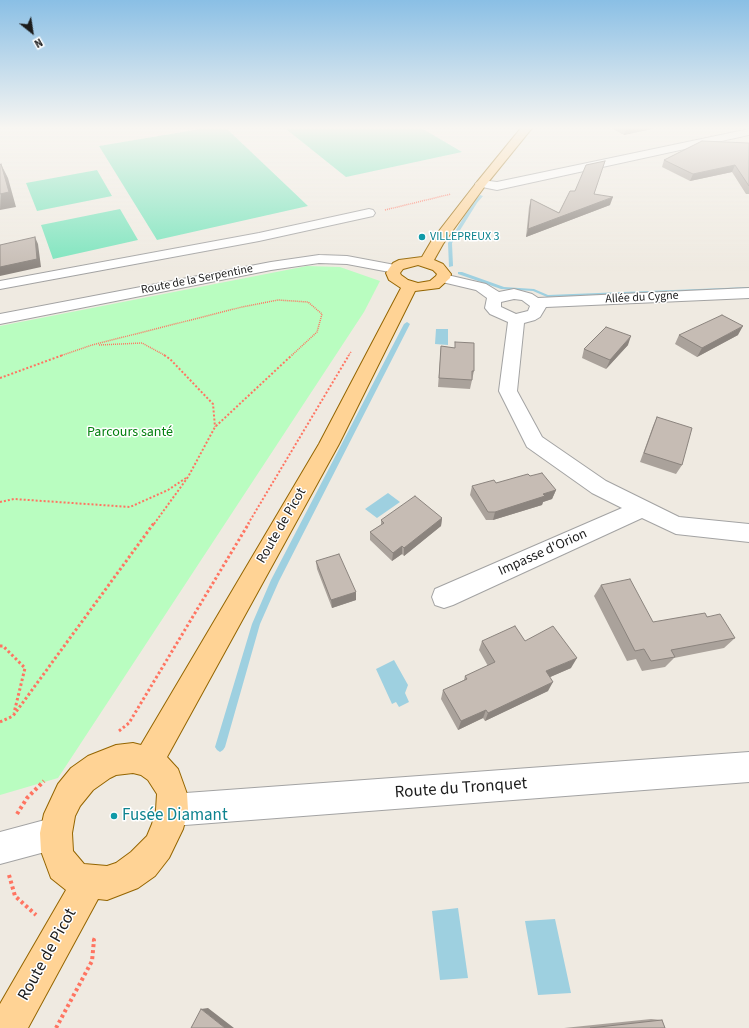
<!DOCTYPE html>
<meta charset="utf-8">
<style>
body{margin:0}
#map{position:relative;width:749px;height:1028px;overflow:hidden;background:#efeae1;font-family:"Source Sans 3",sans-serif}
canvas{display:block}
.north{position:absolute;left:12px;top:12px;width:40px;height:40px;-webkit-text-stroke:3px #fff;paint-order:stroke;rotate:150deg;font-size:11px;font-weight:700;line-height:16px;text-align:center;color:#1c1c1c}
.north::after{content:'';display:block;margin:auto;width:14px;height:18px;background:#1c1c1c;clip-path:polygon(50% 0,100% 100%,50% 72%,0 100%)}
</style>
<div id="map">
<canvas width="749" height="1028"></canvas>
<div class="north">N</div>
</div>
<script>
const ctx = document.querySelector('canvas').getContext('2d');
ctx.lineJoin = 'round';
function fillPath(path, color) {
  ctx.fillStyle = color;
  ctx.fill(path, 'evenodd');
}
function toPath(rows) {
  const path = new Path2D();
  for (const r of rows) {
    path.moveTo(r[0], r[1]);
    for (let i = 2; i < r.length; i += 2) path.lineTo(r[i], r[i + 1]);
  }
  return path;
}
function stroke(path, color, width, dash) {
  ctx.strokeStyle = color;
  ctx.lineWidth = width;
  ctx.lineCap = dash ? 'butt' : 'round';
  ctx.setLineDash(dash || []);
  ctx.stroke(path);
}
function label(font, color, halo, rows, align = 'center') {
  ctx.font = font + ' "Source Sans 3",sans-serif';
  ctx.lineWidth = 3;
  ctx.setLineDash([]);
  ctx.textBaseline = 'middle';
  ctx.strokeStyle = halo;
  ctx.fillStyle = color;
  for (const [text, x, y, turn = 0] of rows) {
    ctx.save();
    ctx.translate(x, y);
    ctx.rotate((+turn || 0) * Math.PI / 180);
    ctx.textAlign = isNaN(turn) ? turn : align;
    if (halo) ctx.strokeText(text, 0, 0);
    ctx.fillText(text, 0, 0);
    ctx.restore();
  }
}
const park = toPath([
 [307,266,340,267,380,281,364,312,58,778,0,795,0,326]
]);
const pitch = toPath([
 [200,129,227,129,308,206,157,240,99,146],
 [286,129,423,129,462,152,346,177],
 [97,170,112,196,37,211,26,183],
 [120,209,138,240,53,259,41,225]
]);
const water = toPath([
 [436,329,448,329,448,345,435,344],
 [388,493,400,502,377,518,365,509],
 [394,660,408,685,405,693,409,702,399,707,396,702,392,704,376,669],
 [458,908,468,978,440,980,432,911],
 [555,919,571,993,538,995,525,921]
]);
const stream = toPath([
 [480,195,483,196,477,203,452,243,453,266,449,267,448,243,473,202,480,195],
 [458,272,462,272,504,287,534,289,548,295,749,287,749,289,547,297,533,291,501,289,458,274,458,272],
 [407,322,410,324,279,581,260,624,225,747,223,750,220,752,217,750,215,747,252,624,271,580,404,324,407,322]
]);
const pathFar3 = toPath([
 [385,210,451,194],
 [99,345,142,343,166,356],
 [60,356,92,345,242,307,278,300,308,302,322,314,317,332,291,356],
 [348,356,351,352]
]);
const pathFar2 = toPath([
 [164,355,170,359,213,404,215,427],
 [0,378,63,355],
 [0,502,14,499,130,507,168,490,186,478],
 [154,524,188,477,215,427,292,355],
 [248,524,349,355]
]);
const pathFar1 = toPath([
 [0,646,3,646,25,668,14,713],
 [0,722,13,716,154,523],
 [119,731,129,723,249,523]
]);
const path = toPath([
 [17,814,27,798,44,781],
 [9,875,15,896,36,915],
 [56,1028,92,961,94,940,90,939]
]);
const minor = toPath([
 [749,129,749,135,497,190,477,186,475,184,477,182,481,180,497,182,749,129],
 [369,209,373,210,375,213,373,216,259,241,0,289,0,281,259,233,369,209],
 [319,255,347,256,395,265,400,266,402,269,400,272,395,273,347,264,319,263,271,270,0,324,0,314,271,262,319,255],
 [443,274,486,284,499,292,514,289,532,294,538,298,749,288,749,298,546,307,540,317,535,320,524,323,517,391,542,437,606,481,679,517,749,524,749,542,676,534,642,518,453,605,444,608,435,605,432,597,435,589,622,508,592,493,527,447,499,391,508,322,490,314,485,308,487,298,476,290,438,281,436,278,438,275,443,274],
 [514,299,522,300,530,306,528,311,516,314,501,307,501,302,514,299],
 [749,752,749,782,172,826,161,821,156,810,161,799,172,794,749,752],
 [56,817,67,822,72,833,67,844,56,849,0,864,0,832,56,817]
]);
const major = toPath([
 [521,128,532,128,485,186,443,244,434,260,443,264,451,274,450,278,439,288,415,291,339,444,167,757,178,769,187,794,188,810,183,829,169,858,155,876,138,888,107,900,98,899,28,1028,0,1028,0,1004,66,890,51,878,41,851,40,833,44,814,58,784,71,768,88,756,116,745,133,743,141,745,319,444,401,288,389,280,386,273,393,263,399,260,422,257,432,240,477,182,521,128],
 [418,265,433,270,437,274,436,276,430,281,418,283,408,280,401,275,400,273,403,269,418,265],
 [133,773,141,775,148,780,157,794,156,810,152,824,147,836,131,852,116,863,107,866,84,864,73,851,72,833,75,816,80,806,93,790,110,778,116,775,133,773]
]);
const wall = toPath([
 [611,128,656,128,624,135],
 [749,143,749,194,746,194,732,172,690,181,662,167,664,160],
 [605,161,594,194,610,205,526,237,529,207,531,199,559,213,575,191],
 [679,335,738,335,697,357,675,344],
 [455,342,474,371,470,389,438,387,441,346,455,348],
 [628,345,606,369,582,358,584,349],
 [657,417,682,465,676,474,640,462,653,426],
 [530,476,556,490,552,499,543,502,542,505,493,520,486,520,470,495,472,486,496,483],
 [442,518,441,526,404,556,402,554,392,561,370,540,370,532,381,525,381,520],
 [316,561,356,592,356,600,332,608,317,569],
 [601,585,653,622,707,617,735,638,724,648,674,658,665,667,642,671,636,659,627,661,594,596],
 [482,641,525,641,571,668,550,677,548,691,485,721,483,718,458,730,441,699,443,690,464,680,465,676,488,666,479,650],
 [651,1019,662,1020,665,1028,564,1028]
]);
const shadedWall = toPath([
 [628,128,656,128,624,135,626,129],
 [1,164,8,178,16,207,0,210],
 [735,165,732,172,690,181,693,174],
 [613,197,610,205,526,237,528,229],
 [35,237,38,244,41,267,0,276,0,267],
 [743,326,738,335,697,357,702,348],
 [631,336,628,345,606,369,610,360],
 [556,490,552,499,543,502,542,505,493,520,495,512,543,494],
 [442,518,441,526,404,556,404,548],
 [402,546,402,554,392,561,393,553],
 [356,592,356,600,332,608,331,600],
 [577,658,571,668,541,681,546,671],
 [553,682,548,691,485,721,488,713],
 [486,710,483,718,458,730,461,721],
 [208,1008,234,1028,225,1028,201,1009]
]);
const building = toPath([
 [702,141,749,143,749,186,735,165,693,174,664,160,702,141],
 [605,161,594,194,613,197,528,229,531,199,559,213,570,191,575,191,586,165,605,161],
 [1,164,9,192,0,194,0,165,1,164],
 [35,237,37,259,0,267,0,245,35,237],
 [722,315,743,326,702,348,679,335,722,315],
 [606,327,631,336,610,360,584,349,606,327],
 [455,342,474,343,474,371,472,371,472,380,439,378,441,346,455,348,455,342],
 [657,417,692,428,682,465,644,453,657,417],
 [542,473,556,490,543,494,545,496,495,512,488,512,472,486,494,480,496,483,528,474,530,476,542,473],
 [415,496,442,518,404,548,402,546,393,553,370,532,384,523,381,520,415,496],
 [339,554,356,592,331,600,316,561,339,554],
 [630,579,653,622,705,613,707,617,720,614,735,638,671,650,675,657,651,661,644,649,635,651,601,585,630,579],
 [515,626,525,641,553,626,577,658,546,671,553,682,488,713,486,710,461,721,443,690,467,679,465,676,495,662,482,641,515,626],
 [201,1009,225,1028,191,1028,201,1009],
 [662,1020,665,1028,590,1028,662,1020]
]);
const markers = [
 [422,237,4,"#0f9aa8"],
 [114,816,4,"#0f9aa8"]
];
const farCulturenames = [
 ["VILLEPREUX 3",430,237]
];
const farStreetnames = [
 ["Route de la Serpentine",197,280,-11],
 ["Allée du Cygne",642,298,-3]
];
const parkNames = [
 ["Parcours santé",130,433]
];
const streetNames = [
 ["Route de Picot",282,526,-60],
 ["Impasse d'Orion",543,553,-24]
];
const nearStreetnames = [
 ["Route du Tronquet",461,789,-4],
 ["Route de Picot",48,955,-61]
];
const nearCulturenames = [
 ["Fusée Diamant",122,816]
];
fillPath(park, '#b9fdc0');
fillPath(pitch, '#79e4bc');
fillPath(water, '#9ed0e0');
fillPath(stream, '#9ed0e0');
stroke(minor, '#a3a3a3', 2);
stroke(major, '#946500', 2);
stroke(pathFar3, '#ff7461', 1.5, [1, 1]);
stroke(pathFar2, '#ff7461', 2, [2, 2]);
stroke(pathFar1, '#ff7461', 3, [2.5, 2.5]);
stroke(path, '#ff7461', 4, [3, 3]);
fillPath(minor, '#fff');
fillPath(major, '#ffd395');
fillPath(wall, '#aaa29b');
fillPath(shadedWall, '#8b847e');
fillPath(building, '#c6bcb4');
stroke(building, '#8b847e', 1);
const sky = ctx.createLinearGradient(0, 0, 0, 272);
sky.addColorStop(0, '#8abfe5');
sky.addColorStop(0.47, '#f8f6f2');
sky.addColorStop(1, '#f8f6f200');
ctx.fillStyle = sky;
ctx.fillRect(0, 0, 749, 272);
for (const [x, y, r, color] of markers) {
  const dot = new Path2D();
  dot.arc(x, y, r, 0, 2 * Math.PI);
  ctx.fillStyle = color;
  ctx.fill(dot);
  stroke(dot, '#fff', 1.5);
}
label('12px', '#0d838f', '#fff', farCulturenames, 'left');
label('12px', '#1c1c1c', '#fff', farStreetnames);
label('14px', '#048110', '#fff', parkNames);
label('14px', '#1c1c1c', '#fff', streetNames);
label('17px', '#1c1c1c', '#fff', nearStreetnames);
label('17px', '#0d838f', '#fff', nearCulturenames, 'left');
</script>
